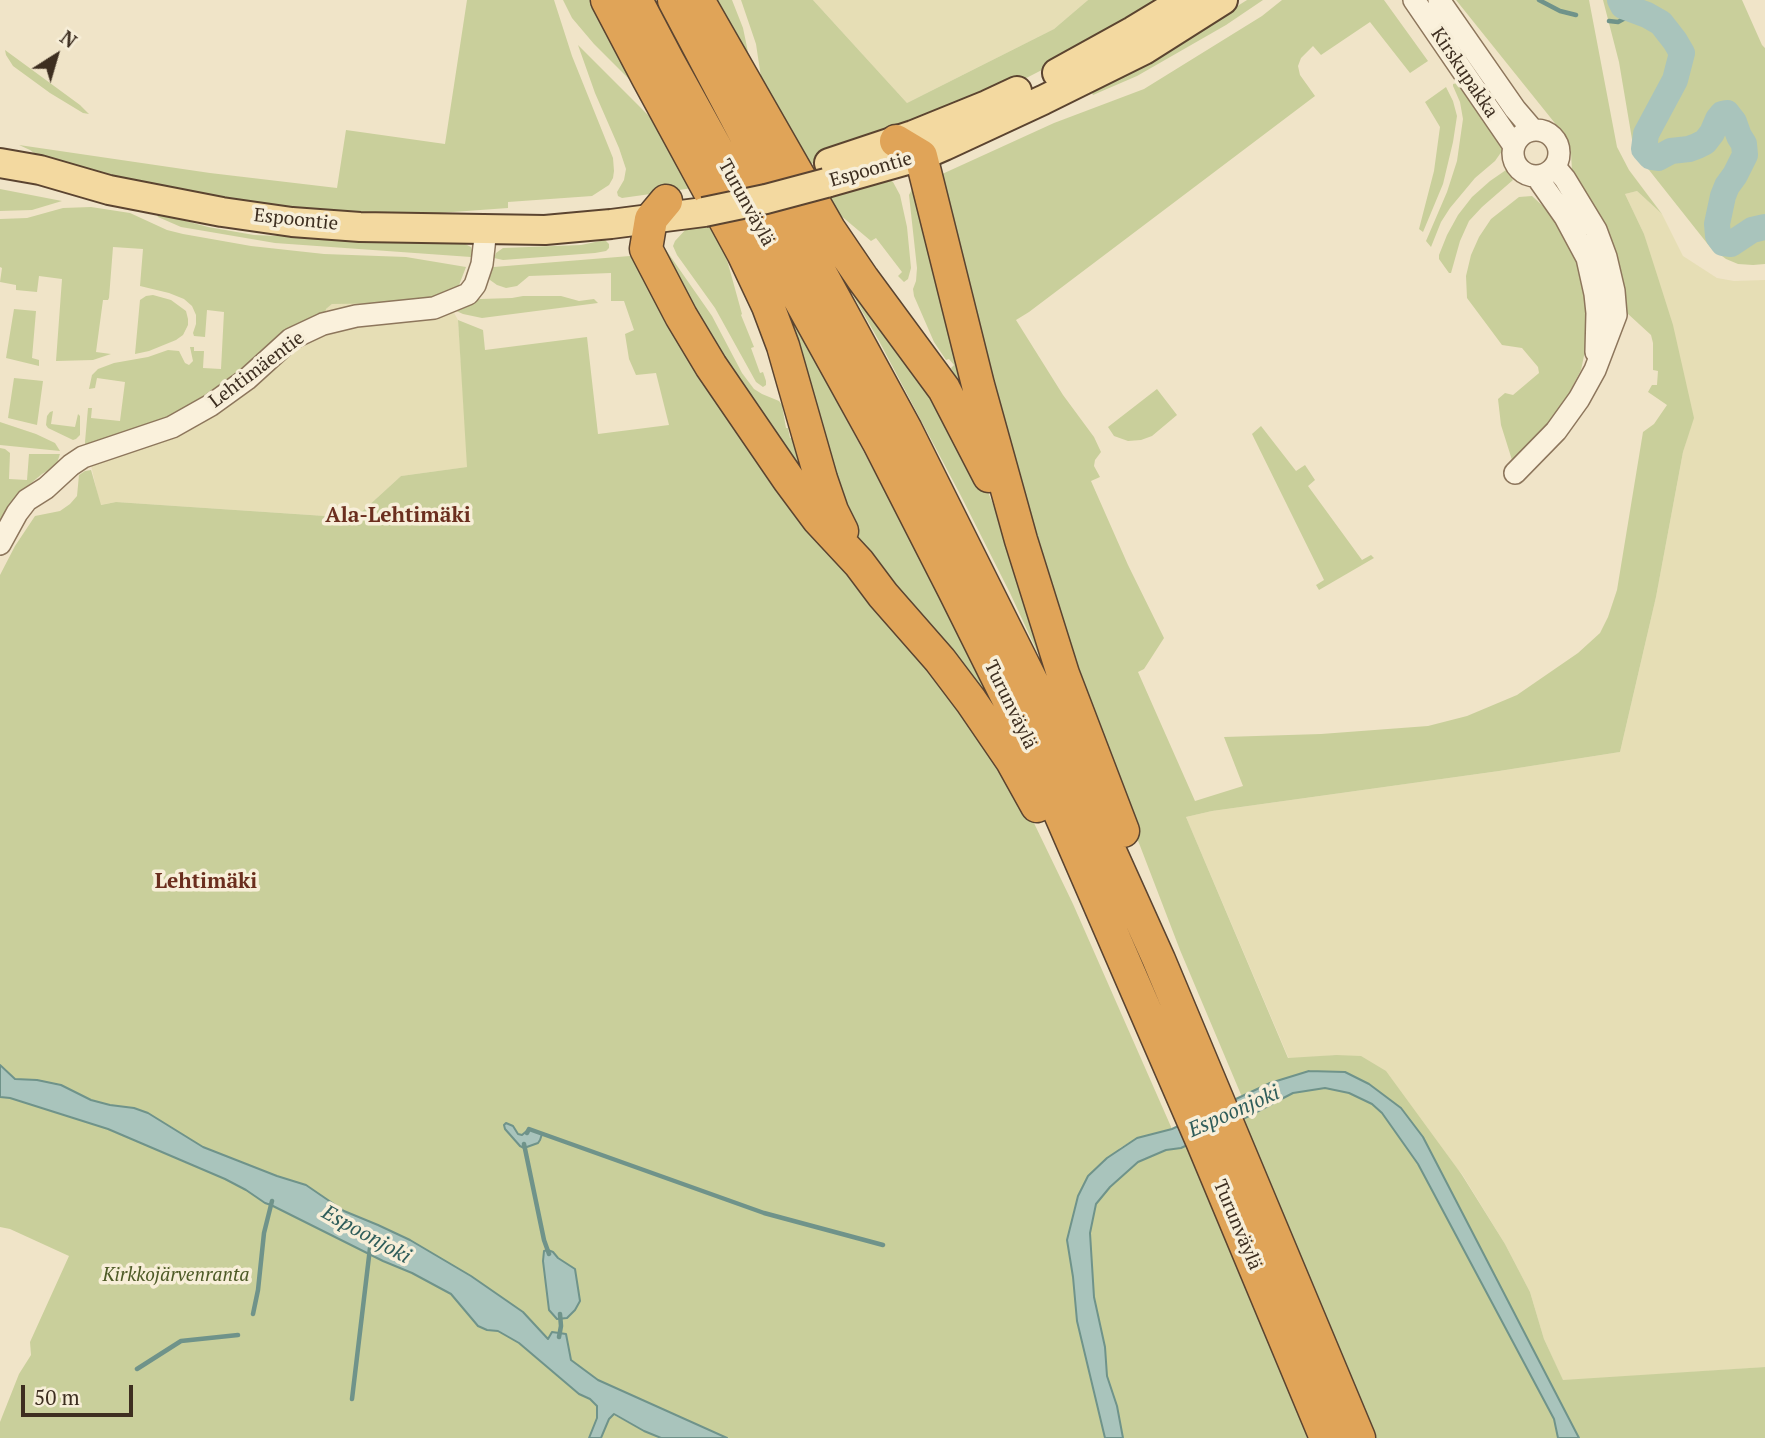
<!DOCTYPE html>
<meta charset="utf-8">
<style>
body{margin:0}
#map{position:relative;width:1765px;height:1438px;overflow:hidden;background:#f0e4c8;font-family:"PT Serif",serif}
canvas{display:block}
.north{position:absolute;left:21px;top:21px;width:70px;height:70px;-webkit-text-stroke:5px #f7eed8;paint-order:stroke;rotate:37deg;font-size:19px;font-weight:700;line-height:28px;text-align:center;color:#3d2e20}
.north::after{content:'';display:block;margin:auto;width:24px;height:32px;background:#3d2e20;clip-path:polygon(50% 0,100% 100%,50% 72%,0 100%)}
.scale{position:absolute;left:21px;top:1385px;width:112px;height:32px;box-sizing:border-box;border:4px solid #3d2e20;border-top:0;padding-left:9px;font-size:21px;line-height:24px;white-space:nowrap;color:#3d2e20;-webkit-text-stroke:5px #f7eed8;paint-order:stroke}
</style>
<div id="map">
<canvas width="1765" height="1438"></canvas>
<div class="north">N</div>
<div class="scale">50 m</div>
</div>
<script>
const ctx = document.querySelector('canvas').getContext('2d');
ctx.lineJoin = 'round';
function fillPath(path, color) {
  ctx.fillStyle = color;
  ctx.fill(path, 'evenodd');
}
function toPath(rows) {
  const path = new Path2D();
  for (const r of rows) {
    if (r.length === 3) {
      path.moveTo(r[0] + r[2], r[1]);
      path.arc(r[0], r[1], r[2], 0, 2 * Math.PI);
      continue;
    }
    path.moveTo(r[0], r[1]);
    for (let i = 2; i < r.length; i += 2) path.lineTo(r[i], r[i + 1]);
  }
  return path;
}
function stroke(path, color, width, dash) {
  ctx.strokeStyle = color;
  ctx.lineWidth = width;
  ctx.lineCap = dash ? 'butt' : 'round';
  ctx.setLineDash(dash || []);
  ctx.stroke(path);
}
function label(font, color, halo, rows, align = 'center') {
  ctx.font = font + ' "PT Serif",serif';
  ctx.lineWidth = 7;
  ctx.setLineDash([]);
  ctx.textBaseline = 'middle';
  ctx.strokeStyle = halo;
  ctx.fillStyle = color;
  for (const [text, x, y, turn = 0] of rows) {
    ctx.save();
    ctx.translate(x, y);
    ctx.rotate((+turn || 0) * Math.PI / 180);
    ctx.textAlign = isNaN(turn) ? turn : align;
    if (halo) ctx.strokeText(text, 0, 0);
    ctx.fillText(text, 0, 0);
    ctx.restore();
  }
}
const farmland = toPath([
 [813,0,1088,0,1054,29,907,103],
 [1637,191,1662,214,1683,256,1717,278,1734,281,1765,280,1765,1367,1563,1381,1544,1339,1530,1292,1505,1244,1462,1174,1336,1055,1289,1059,1186,817,1212,811,1499,771,1620,752,1656,597,1683,452,1693,418,1644,234,1625,194],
 [444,295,458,320,468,467,401,476,355,518,116,502,100,505,88,452,269,347,271,342,276,338,325,316,326,309,332,304]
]);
const green = toPath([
 [467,0,554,0,572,56,613,158,614,171,613,178,609,185,592,196,508,202,508,208,425,214,333,211,256,203,166,188,42,159,30,150,19,145,210,173,337,188,346,130,445,144],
 [563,0,592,0,607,35,638,88,594,44,572,18],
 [709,0,732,0,743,28,748,52,749,70],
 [741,0,813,0,907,103,1054,29,1088,0,1168,0,1067,57,1005,89,814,163,803,166,762,84,756,44],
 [1247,0,1263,0,1226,25,1137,76,1093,95,1092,93,1185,39],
 [1282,0,1384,0,1428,61,1410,73,1370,22,1321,55,1313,46,1301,58,1298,66,1300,75,1315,96,1029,312,1016,320,1063,395,1094,437,1101,452,1095,460,1094,466,1100,477,1091,481,1128,565,1164,638,1144,669,1138,672,1195,801,1243,786,1224,737,1321,734,1428,726,1467,716,1517,695,1578,653,1600,633,1608,617,1617,590,1643,432,1654,424,1667,405,1648,392,1652,385,1657,385,1658,371,1653,370,1653,343,1651,335,1627,313,1622,304,1572,171,1571,153,1568,142,1562,132,1456,0,1589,0,1617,147,1629,170,1662,214,1637,191,1625,194,1644,234,1660,284,1673,325,1694,418,1683,452,1656,597,1620,752,1499,771,1212,811,1186,817,1288,1058,1336,1055,1361,1056,1386,1071,1462,1175,1505,1244,1530,1292,1544,1339,1563,1380,1765,1367,1765,1438,1579,1438,1423,1137,1401,1108,1369,1084,1270,1083,1242,1097,1180,950,1109,765,1037,557,940,175,1054,123,1144,89,1262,16],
 [1603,0,1742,0,1762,45,1765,48,1765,264,1753,265,1738,264,1726,259,1710,247,1634,151,1619,62],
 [578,45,649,116,693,188,622,198,618,196,617,192,624,180,626,169,619,148,595,93],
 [5,50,80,105,89,114,83,113,50,93,13,66,6,55],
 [1458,83,1464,85,1501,143,1502,151,1495,161,1475,178,1450,208,1441,222,1431,247,1426,241,1447,192,1457,161,1463,119,1460,102,1453,86,1453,84],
 [1446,87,1453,101,1457,116,1453,142,1443,184,1423,232,1419,229,1434,171,1440,127,1425,102],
 [1506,170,1513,180,1482,207,1469,221,1460,241,1451,273,1449,273,1439,259,1439,255,1447,235,1458,215,1472,197,1490,181],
 [887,177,893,182,900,195,907,227,911,268,908,279,904,282,898,276,902,272,876,238,871,241,827,204,822,197],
 [914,185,966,394,951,368,954,365,949,359,946,360,934,342,914,296,913,289,916,281,917,268,909,195],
 [0,189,62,201,32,210,0,211],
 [1532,196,1546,209,1568,241,1581,270,1588,298,1588,337,1581,370,1568,395,1546,428,1512,460,1501,425,1498,399,1505,393,1513,395,1539,373,1538,367,1522,348,1502,345,1467,298,1466,276,1471,255,1479,237,1491,219,1519,197],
 [91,207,130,213,167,230,183,234,251,246,324,254,406,257,466,267,456,293,404,303,332,304,326,309,325,316,276,338,271,342,269,347,269,355,191,410,86,450,85,442,88,408,92,408,91,418,120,421,125,382,97,378,95,388,89,389,92,375,98,369,114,363,148,357,168,350,179,351,185,363,189,365,193,361,190,347,194,347,194,351,204,351,203,368,221,369,224,312,207,310,205,337,194,336,193,333,196,324,196,315,192,306,184,299,169,293,140,286,143,249,113,247,109,298,108,300,103,300,96,352,111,354,93,360,56,361,62,279,39,276,37,292,16,290,16,285,0,282,2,268,0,267,0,219,27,218,63,208],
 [156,213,208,227,254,235,465,244,471,247,473,255,471,257,275,243,181,227,158,217],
 [702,223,710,224,719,231,742,314,741,315,754,347,751,348,760,373,763,372,766,381,766,385,763,387,756,382,715,308,677,255,673,246,675,241,687,228],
 [741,224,880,482,959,635,999,719,863,548,843,512],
 [605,240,609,244,609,248,606,251,595,253,503,260,494,258,496,253,503,248,581,245],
 [659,249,666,250,712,316,742,373,754,389,762,394,779,401,782,405,786,428,788,428,790,438,792,438,809,471,818,499,759,422],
 [630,256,638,263,666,325,687,345,999,760,1033,821,1073,904,1172,1129,1137,1138,1120,1148,1067,1240,1096,1400,1105,1438,727,1438,598,1380,571,1360,566,1334,552,1332,548,1339,523,1312,471,1276,410,1240,378,1225,344,1211,306,1185,277,1176,203,1147,134,1108,110,1105,91,1100,61,1085,37,1080,15,1079,0,1065,0,575,15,546,35,516,60,511,70,504,77,496,79,475,85,471,91,470,101,505,116,502,355,518,401,476,467,467,458,320,483,330,485,350,587,337,598,434,669,425,656,373,636,375,629,359,625,334,634,330,624,301,611,301,611,273,529,276,517,286,506,288,497,285,490,280,488,274,490,269,494,267],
 [841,274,871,301,983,480,1014,555,1068,718,1010,593,961,496,879,341],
 [153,295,171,300,186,311,188,319,188,325,183,335,176,340,149,351,135,354,140,300,146,296],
 [523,296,561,296,579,301,594,299,598,303,482,318,463,314,454,310,460,304,480,299,512,298],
 [14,309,36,311,32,358,39,360,39,366,6,358],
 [14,378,43,381,37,425,8,418],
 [1157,389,1177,415,1152,436,1141,440,1128,441,1114,436,1108,427],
 [53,411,51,424,75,427,78,414,80,416,80,435,76,439,73,440,48,428,46,425,47,416,50,412],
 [0,422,36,434,55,443,60,451,0,445],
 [1261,426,1296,471,1305,465,1315,480,1308,486,1362,560,1371,555,1374,558,1319,590,1316,585,1324,580,1252,434],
 [0,448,5,449,10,453,9,479,27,480,29,454,60,454,56,466,42,474,30,484,0,523],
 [1325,1088,1349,1093,1372,1104,1382,1113,1418,1164,1554,1419,1558,1438,1123,1438,1117,1406,1107,1376,1105,1347,1094,1297,1090,1233,1096,1204,1110,1187,1138,1162,1166,1150,1181,1148,1247,1117,1293,1093],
 [0,1097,10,1098,108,1129,225,1179,246,1190,265,1203,271,1205,383,1261,412,1273,451,1294,478,1326,487,1330,498,1331,519,1343,579,1394,590,1399,597,1406,644,1431,661,1438,0,1438,0,1422,19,1374,31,1355,30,1342,69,1256,10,1229,0,1227]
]);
const water = toPath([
 [0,1065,15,1079,37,1080,61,1085,91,1100,110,1105,134,1108,148,1113,203,1147,277,1176,306,1185,344,1211,378,1225,410,1240,471,1276,523,1312,548,1339,552,1332,566,1334,571,1360,598,1380,727,1438,661,1438,644,1431,614,1414,609,1419,601,1438,589,1438,597,1418,597,1406,590,1399,579,1394,519,1343,498,1331,487,1330,478,1326,451,1294,412,1273,383,1261,271,1205,265,1203,246,1190,225,1179,108,1129,10,1098,0,1097,0,1065],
 [1309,1071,1345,1072,1369,1084,1401,1108,1423,1137,1579,1438,1558,1438,1554,1419,1418,1164,1382,1113,1372,1104,1349,1093,1325,1088,1293,1093,1247,1117,1181,1148,1166,1150,1138,1162,1110,1187,1096,1204,1090,1233,1094,1297,1105,1347,1107,1376,1117,1406,1123,1438,1105,1438,1077,1321,1073,1277,1067,1240,1078,1196,1088,1176,1107,1158,1137,1138,1172,1129,1270,1083,1309,1071],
 [506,1123,513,1126,518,1134,522,1135,529,1129,542,1134,540,1140,538,1143,524,1148,520,1146,505,1129,504,1125,506,1123],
 [548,1250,553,1252,558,1258,575,1269,580,1301,575,1310,567,1318,557,1319,549,1310,543,1261,544,1251,548,1250]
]);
const stream = toPath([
 [1539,0,1560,11,1576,15],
 [1609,21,1618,22,1636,12],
 [527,1133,529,1129,764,1213,883,1245],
 [524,1144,544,1240,549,1254],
 [253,1314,258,1290,264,1233,272,1201],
 [559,1337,561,1326,560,1314],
 [137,1369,181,1341,238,1335],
 [352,1399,370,1248]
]);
const river = toPath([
 [1620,0,1623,6,1647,15,1661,23,1675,41,1682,53,1675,80,1646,134,1644,149,1651,157,1658,158,1671,151,1689,149,1697,146,1705,142,1712,133,1718,119,1722,114,1727,113,1734,122,1739,136,1744,144,1745,155,1735,175,1727,186,1723,196,1717,224,1718,236,1723,243,1731,244,1752,230,1765,227]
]);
const minor = toPath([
 [1414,0,1514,146],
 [1439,0,1515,109,1533,130],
 [1536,153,23],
 [1537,177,1565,217,1587,258,1595,294,1597,313,1596,352],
 [1515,473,1556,431,1579,399,1595,370,1616,315,1614,291,1606,257,1596,230,1565,179,1555,167],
 [0,544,17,513,27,500,46,488,71,465,83,457,172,427,211,405,247,379,291,339,323,324,356,316,434,308,468,294,475,285,482,264,486,229]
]);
const major = toPath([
 [1057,73,1133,31,1184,0],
 [0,163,40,170,109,190,222,212,292,222,360,227,545,230,611,224,704,212],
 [829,163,913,135,987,105,1017,91],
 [826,183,921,156,944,146,1043,100,1144,50,1223,0]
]);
const highway = toPath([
 [607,0,648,78,743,253,768,306,783,346,821,479,832,511,842,531],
 [636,0,668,61,879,443,954,590,1026,735,1202,1141,1326,1438],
 [674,0,755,153,906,430,1050,718,1159,960,1359,1438],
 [698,0,829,229,863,279,944,389,989,476],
 [896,141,921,156,978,385,1021,540,1063,674,1123,831],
 [666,201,651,219,646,249,681,316,711,366,789,480,818,519,859,563,883,595,940,660,971,701,1012,761,1037,806]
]);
const majorBridge = toPath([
 [704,212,766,199,826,183]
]);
const streetNames = [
 ["Kirskupakka",1464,73,56],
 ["Espoontie",871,170,-16],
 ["Turunväylä",746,203,61],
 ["Espoontie",296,220,6],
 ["Lehtimäentie",257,370,-37],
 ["Turunväylä",1010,705,64],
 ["Turunväylä",1237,1225,67]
];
const parkNames = [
 ["Kirkkojärvenranta",176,1276]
];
const neighbourhoodNames = [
 ["Ala-Lehtimäki",398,516],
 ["Lehtimäki",206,882]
];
const waterNames = [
 ["Espoonjoki",1234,1112,-24],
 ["Espoonjoki",366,1235,29]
];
fillPath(farmland, '#e6deb5');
fillPath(green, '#c9cf9b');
fillPath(water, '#a9c4bc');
stroke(water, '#6f938a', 2);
stroke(stream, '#6f938a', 4.5);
stroke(river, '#a9c4bc', 26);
stroke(minor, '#8d765c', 24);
stroke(major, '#5b4430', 32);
stroke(highway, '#5b4430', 35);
stroke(minor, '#faf1dc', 21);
stroke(major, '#f3d9a0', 28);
stroke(highway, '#e0a458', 32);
stroke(majorBridge, '#5b4430', 32, []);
stroke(majorBridge, '#f3d9a0', 28);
label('19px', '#3d2e20', '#f7eed8', streetNames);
label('italic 19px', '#4d5a26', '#f7eed8', parkNames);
label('bold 21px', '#6b2e1e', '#f7eed8', neighbourhoodNames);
label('italic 21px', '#2f5d5a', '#f7eed8', waterNames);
</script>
